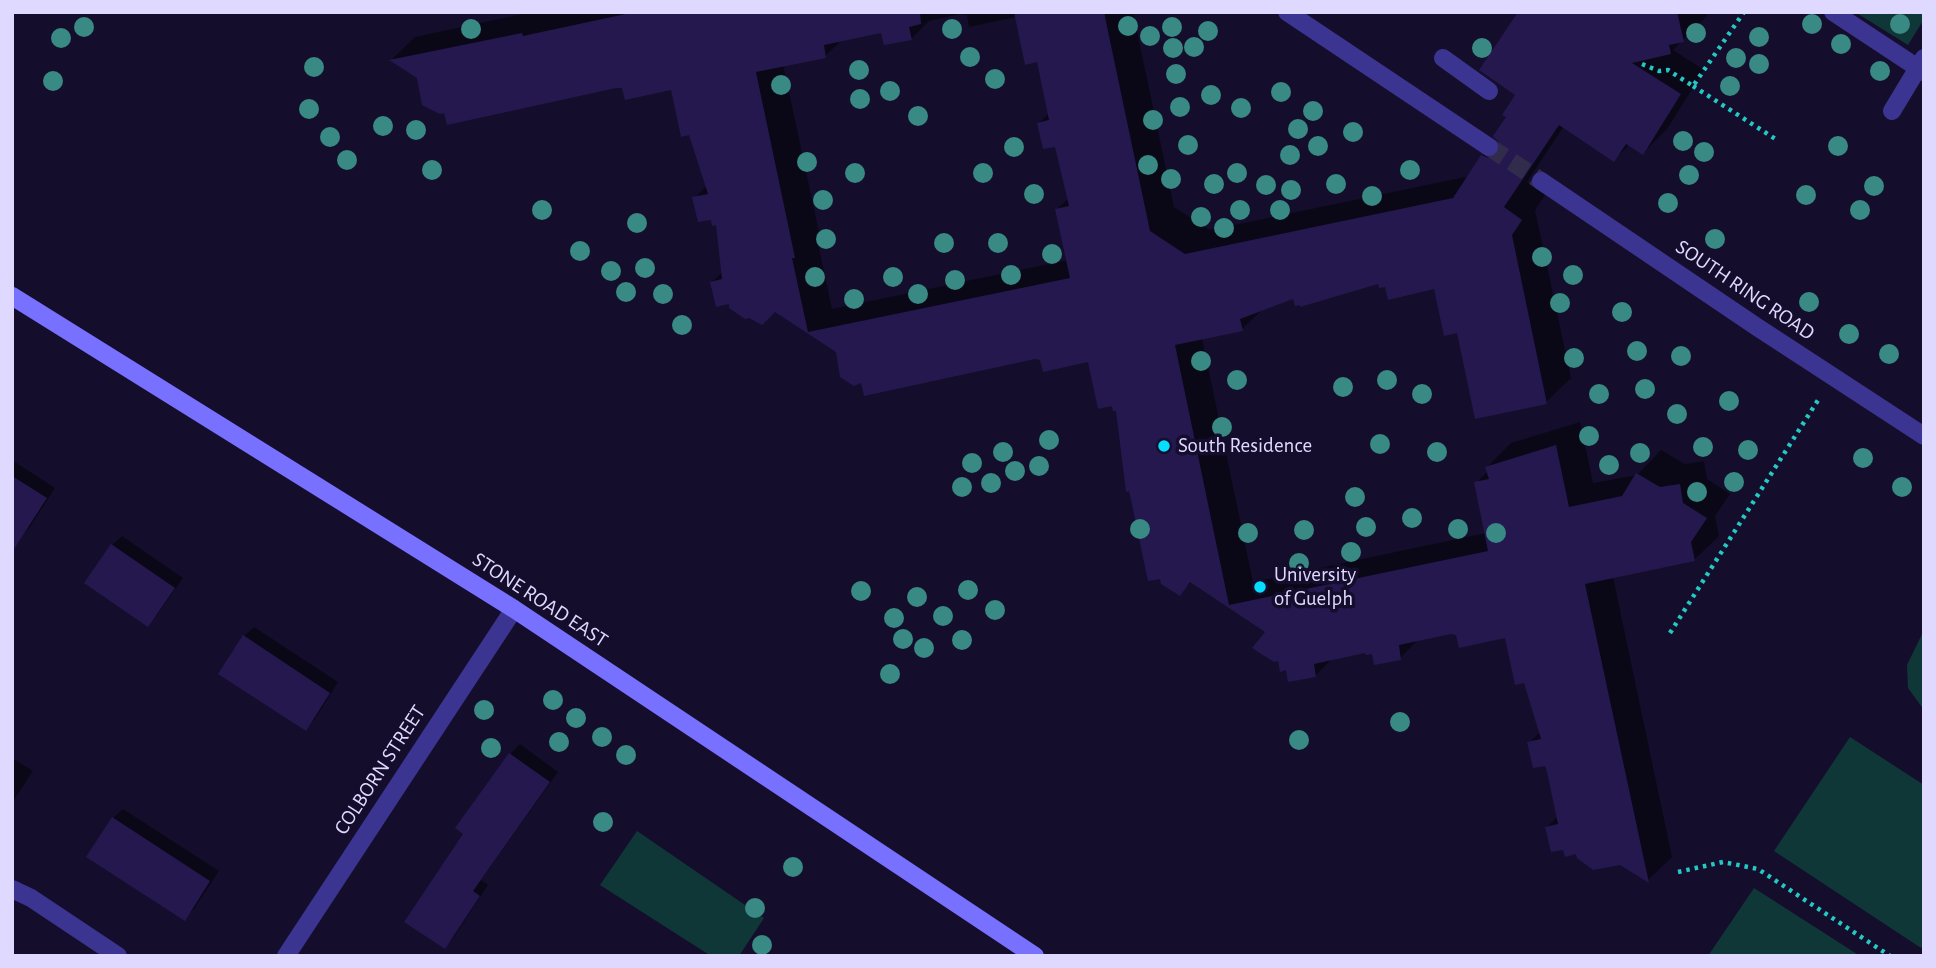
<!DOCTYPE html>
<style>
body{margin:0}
#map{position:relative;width:1936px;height:968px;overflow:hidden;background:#140e2c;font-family:"Alegreya Sans",sans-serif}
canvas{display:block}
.frame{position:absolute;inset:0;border:14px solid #dfd9ff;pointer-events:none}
</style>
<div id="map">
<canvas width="1936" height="968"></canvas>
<div class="frame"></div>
</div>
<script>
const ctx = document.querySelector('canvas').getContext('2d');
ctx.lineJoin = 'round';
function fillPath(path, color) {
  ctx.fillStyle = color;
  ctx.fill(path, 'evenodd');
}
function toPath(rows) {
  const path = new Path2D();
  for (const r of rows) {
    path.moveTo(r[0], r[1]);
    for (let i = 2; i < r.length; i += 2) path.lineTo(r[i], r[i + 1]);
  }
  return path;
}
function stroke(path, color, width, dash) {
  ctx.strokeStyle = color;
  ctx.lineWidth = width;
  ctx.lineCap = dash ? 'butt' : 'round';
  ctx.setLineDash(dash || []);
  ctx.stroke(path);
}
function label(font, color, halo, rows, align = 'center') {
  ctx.font = font + ' "Alegreya Sans",sans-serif';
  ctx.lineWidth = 7;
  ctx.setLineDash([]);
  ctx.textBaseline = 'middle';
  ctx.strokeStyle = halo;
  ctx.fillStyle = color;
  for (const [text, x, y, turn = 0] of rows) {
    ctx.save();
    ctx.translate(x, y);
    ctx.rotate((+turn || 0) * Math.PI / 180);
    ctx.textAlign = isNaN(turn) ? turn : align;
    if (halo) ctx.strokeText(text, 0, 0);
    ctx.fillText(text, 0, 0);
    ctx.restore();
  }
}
const green = toPath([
 [1855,12,1924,12,1924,19,1908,45],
 [1924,630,1924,710,1908,688,1907,665],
 [1850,737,1924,785,1924,943,1921,948,1774,851],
 [637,831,764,918,739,956,711,956,600,885],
 [1754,888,1860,956,1708,956]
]);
const shadow = toPath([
 [532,12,1133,12,1174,207,1210,230,1470,176,1482,156,1499,140,1518,94,1520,12,1706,12,1707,16,1673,50,1704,70,1667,129,1643,153,1630,144,1614,160,1564,126,1527,182,1545,195,1535,210,1571,378,1546,402,1458,331,1435,287,1386,285,1380,282,1295,296,1263,309,1242,329,1202,338,1253,582,1486,533,1476,483,1488,471,1487,467,1511,443,1580,422,1593,483,1637,475,1661,450,1685,464,1704,461,1707,479,1730,494,1715,516,1719,536,1694,560,1613,577,1672,857,1648,880,1620,863,1577,852,1547,827,1558,816,1549,771,1529,743,1541,731,1525,681,1506,636,1451,633,1419,639,1400,658,1367,651,1333,658,1316,675,1287,668,1267,631,1192,581,1179,594,1118,409,1090,360,1042,358,862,381,838,351,774,310,730,302,712,282,723,271,718,223,694,198,707,186,690,133,672,88,624,86,446,111,418,77,391,60,415,37],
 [960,14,967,15,969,27,1016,17,1038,60,1049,113,1039,123,1056,144,1069,198,1057,209,1068,260,832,309,816,234,819,232,783,64,825,56,842,40,883,31,911,39,929,21],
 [12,460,55,488,30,527,20,537,12,531],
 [122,536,183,578,157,615,147,625,112,545],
 [254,627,338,682,315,719,306,728,244,636],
 [520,744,558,772,481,880,488,885,454,937,445,947,510,754],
 [12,758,33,771,12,803],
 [123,809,219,871,194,909,184,919,113,818]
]);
const building = toPath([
 [635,12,920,12,921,24,909,27,912,40,884,45,881,33,824,45,826,58,756,72,795,258,792,258,808,332,1070,278,1055,209,1069,206,1055,147,1043,149,1037,123,1049,120,1037,62,1025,65,1014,12,1104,12,1150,231,1185,254,1453,198,1481,155,1489,158,1499,153,1499,143,1493,136,1506,117,1502,115,1515,95,1479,70,1518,12,1677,12,1684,42,1669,45,1671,54,1632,63,1681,94,1643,155,1626,144,1614,162,1559,125,1504,207,1522,220,1512,235,1547,404,1475,419,1457,333,1444,336,1434,289,1388,300,1385,287,1379,288,1378,284,1300,307,1300,305,1295,306,1293,299,1240,319,1243,331,1175,345,1229,605,1488,551,1474,482,1489,479,1485,467,1556,445,1569,507,1622,496,1636,473,1660,487,1680,484,1683,503,1707,518,1691,542,1695,561,1585,584,1649,883,1620,865,1593,870,1577,858,1576,854,1565,857,1563,850,1551,852,1545,827,1558,824,1547,772,1545,766,1533,768,1527,742,1541,739,1524,683,1515,685,1505,638,1459,648,1456,635,1451,634,1399,645,1401,660,1374,665,1372,654,1366,655,1365,653,1314,664,1316,677,1288,682,1286,670,1280,672,1278,661,1274,662,1252,648,1265,632,1190,582,1180,596,1161,584,1160,579,1148,581,1130,495,1129,491,1126,492,1116,411,1113,411,1112,406,1098,409,1088,362,1043,372,1040,360,1035,359,864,396,861,383,854,386,840,377,836,352,775,312,762,325,749,318,745,319,729,308,729,304,716,307,710,282,722,279,716,225,712,226,711,220,698,222,692,197,708,194,689,135,681,137,671,90,625,100,622,88,616,88,447,125,444,113,440,114,422,105,417,78,389,60,522,33,523,36],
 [12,476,47,498,12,552],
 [111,544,175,588,148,627,84,583],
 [243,635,330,693,306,731,218,674],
 [509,753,550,782,473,891,480,896,445,949,404,922,463,834,455,828],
 [112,817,210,881,185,921,86,857]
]);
const streetTunnel = toPath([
 [1489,147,1541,181]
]);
const path = toPath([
 [1642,64,1659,71,1668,70,1693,86,1744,12],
 [1693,86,1777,140],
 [1670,633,1820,397],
 [1678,872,1723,862,1758,869,1890,956]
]);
const lane = toPath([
 [1443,58,1489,91]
]);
const street = toPath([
 [1287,12,1489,147],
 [1833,12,1924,72],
 [1892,111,1924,58],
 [1541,181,1757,327,1924,436],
 [12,889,31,898,118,956],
 [286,956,514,609]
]);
const secondary = toPath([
 [12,296,514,609,1035,956]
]);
const trees = [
 [1812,24],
 [1900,24],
 [1128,26],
 [84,27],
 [1172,27],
 [471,29],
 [952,29],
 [1208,31],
 [1696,33],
 [1150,36],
 [1759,37],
 [61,38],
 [1841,44],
 [1194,47],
 [1173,48],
 [1482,48],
 [970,57],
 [1736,58],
 [1759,64],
 [314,67],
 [859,70],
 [1880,71],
 [1176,74],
 [995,79],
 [53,81],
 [781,85],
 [1730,86],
 [890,91],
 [1281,92],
 [1211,95],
 [860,99],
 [1180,107],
 [1241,108],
 [309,109],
 [1313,111],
 [918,116],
 [1153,120],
 [383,126],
 [1298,129],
 [416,130],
 [1353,132],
 [330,137],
 [1683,141],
 [1188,145],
 [1318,146],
 [1838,146],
 [1014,147],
 [1704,152],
 [1290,155],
 [347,160],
 [807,162],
 [1148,165],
 [432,170],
 [1410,170],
 [855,173],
 [983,173],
 [1237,173],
 [1689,175],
 [1171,179],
 [1214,184],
 [1336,184],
 [1266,185],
 [1874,186],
 [1291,190],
 [1034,194],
 [1806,195],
 [1372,196],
 [823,200],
 [1668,203],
 [542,210],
 [1240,210],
 [1280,210],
 [1860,210],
 [1201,217],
 [637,223],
 [1224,228],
 [826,239],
 [1715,239],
 [944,243],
 [998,243],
 [580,251],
 [1052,254],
 [1542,257],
 [645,268],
 [611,271],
 [1011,275],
 [1573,275],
 [815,277],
 [893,277],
 [955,280],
 [626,292],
 [663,294],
 [918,294],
 [854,299],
 [1809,302],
 [1560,303],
 [1622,312],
 [682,325],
 [1849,334],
 [1637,351],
 [1889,354],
 [1681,356],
 [1574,358],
 [1201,361],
 [1237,380],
 [1387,380],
 [1343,387],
 [1645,389],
 [1422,394],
 [1599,394],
 [1729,401],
 [1677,414],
 [1222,427],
 [1589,436],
 [1049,440],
 [1380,444],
 [1703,447],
 [1748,450],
 [1003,452],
 [1437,452],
 [1640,453],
 [1863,458],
 [972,463],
 [1609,465],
 [1039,466],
 [1015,471],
 [1734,482],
 [991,483],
 [962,487],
 [1902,487],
 [1697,492],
 [1355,497],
 [1412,518],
 [1366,527],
 [1140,529],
 [1458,529],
 [1304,530],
 [1248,533],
 [1496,533],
 [1351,552],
 [1299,563],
 [968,590],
 [861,591],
 [917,597],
 [995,610],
 [943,616],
 [894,618],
 [903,639],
 [962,640],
 [924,648],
 [890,674],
 [553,700],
 [484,710],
 [576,718],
 [1400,722],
 [602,737],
 [1299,740],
 [559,742],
 [491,748],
 [626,755],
 [603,822],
 [793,867],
 [755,908],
 [762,945]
];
const markers = [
 [1164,446,7,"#05deff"],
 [1260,587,7,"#05deff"]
];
const streetNames = [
 ["SOUTH RING ROAD",1745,290,34],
 ["STONE ROAD EAST",540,600,33],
 ["COLBORN STREET",380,770,-57]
];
const poiNames = [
 ["South Residence",1178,446],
 ["University",1274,575],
 ["of Guelph",1274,599]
];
fillPath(green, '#103737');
fillPath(shadow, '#0007');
fillPath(building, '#25184f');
stroke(streetTunnel, '#322c4c', 18, [18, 9]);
stroke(path, '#23cac5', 4.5, [3.5, 5]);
stroke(lane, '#3b3490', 18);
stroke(street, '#3b3490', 18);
stroke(secondary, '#7870ff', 18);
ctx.fillStyle = '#398984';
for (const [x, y] of trees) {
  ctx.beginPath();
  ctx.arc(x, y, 10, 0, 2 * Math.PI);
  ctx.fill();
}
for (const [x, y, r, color] of markers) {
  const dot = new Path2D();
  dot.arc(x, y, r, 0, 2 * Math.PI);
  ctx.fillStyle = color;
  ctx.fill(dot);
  stroke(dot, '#140e2c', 2.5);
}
label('21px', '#dfd9ff', '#140e2c', streetNames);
label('21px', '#dfd9ff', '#140e2c', poiNames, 'left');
</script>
